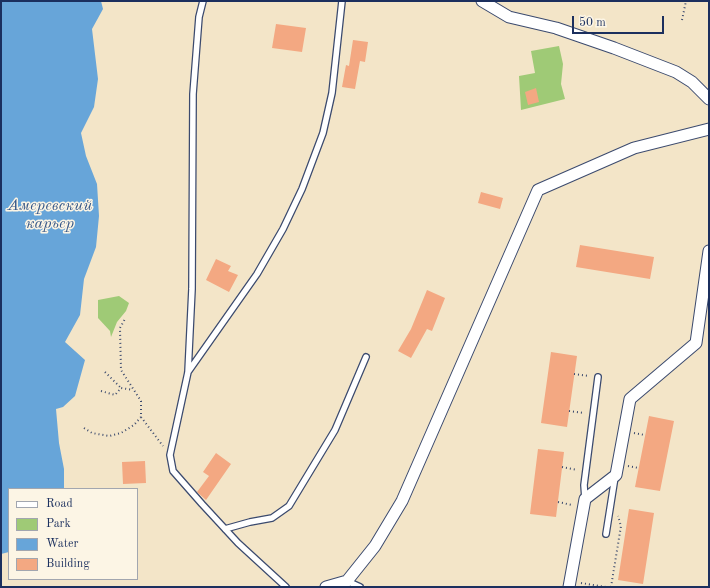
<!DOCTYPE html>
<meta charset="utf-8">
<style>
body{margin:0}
#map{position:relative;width:710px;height:588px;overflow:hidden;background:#f3e5c8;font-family:"Old Standard TT",serif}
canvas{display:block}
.frame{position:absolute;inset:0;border:2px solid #1b2f5e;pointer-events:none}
.legend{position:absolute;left:8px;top:488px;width:130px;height:92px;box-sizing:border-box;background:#fcf5e5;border:1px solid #a2a6af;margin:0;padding:5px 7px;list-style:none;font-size:12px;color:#1b2f5e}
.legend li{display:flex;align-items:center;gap:8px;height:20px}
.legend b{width:20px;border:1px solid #a2a6af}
.scale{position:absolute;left:572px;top:16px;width:92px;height:18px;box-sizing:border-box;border:2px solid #1b2f5e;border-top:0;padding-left:5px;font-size:12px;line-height:14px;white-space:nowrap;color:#1b2f5e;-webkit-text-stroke:3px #fcf5e5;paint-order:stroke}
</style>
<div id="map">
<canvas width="710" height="588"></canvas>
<div class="frame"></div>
<ul class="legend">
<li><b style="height:5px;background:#fff"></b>Road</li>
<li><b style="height:11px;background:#9fca76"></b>Park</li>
<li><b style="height:11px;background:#67a5d9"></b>Water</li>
<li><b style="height:11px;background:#f3a882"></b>Building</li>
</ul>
<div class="scale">50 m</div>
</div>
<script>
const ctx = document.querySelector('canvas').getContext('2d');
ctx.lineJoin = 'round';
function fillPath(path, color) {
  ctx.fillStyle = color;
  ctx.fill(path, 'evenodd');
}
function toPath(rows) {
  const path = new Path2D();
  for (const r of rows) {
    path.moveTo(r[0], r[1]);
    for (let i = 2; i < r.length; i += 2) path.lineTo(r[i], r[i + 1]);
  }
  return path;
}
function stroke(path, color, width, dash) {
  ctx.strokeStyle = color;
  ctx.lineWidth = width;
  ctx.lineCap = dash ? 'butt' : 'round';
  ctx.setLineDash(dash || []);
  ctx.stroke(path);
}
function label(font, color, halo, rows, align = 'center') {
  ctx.font = font + ' "Old Standard TT",serif';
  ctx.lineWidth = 3;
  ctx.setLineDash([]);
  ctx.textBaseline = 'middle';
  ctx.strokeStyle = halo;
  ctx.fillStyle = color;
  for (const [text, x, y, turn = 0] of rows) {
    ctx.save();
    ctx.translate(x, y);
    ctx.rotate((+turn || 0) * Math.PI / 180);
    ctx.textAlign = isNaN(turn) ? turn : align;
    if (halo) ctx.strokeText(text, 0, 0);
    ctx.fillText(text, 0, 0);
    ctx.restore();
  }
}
const green = toPath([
 [559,46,563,64,561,84,565,99,521,110,519,76,535,73,531,51],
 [119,296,129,303,126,311,117,322,111,337,110,331,98,318,98,300]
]);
const water = toPath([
 [1,1,101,1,103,9,92,29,98,79,94,107,81,133,86,156,97,184,99,216,96,247,84,279,80,315,65,342,85,360,75,396,63,407,56,409,59,443,64,469,64,489,9,489,9,552,1,554]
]);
const building = toPath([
 [276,24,306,28,302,52,272,48],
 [353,40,368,42,365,62,360,61,355,89,342,87,346,65,349,66],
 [536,88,539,102,528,105,525,92],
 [481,192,503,198,500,209,478,203],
 [580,245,654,257,650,279,576,267],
 [216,259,231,266,228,271,238,275,229,292,206,280],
 [427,290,445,298,432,331,427,329,411,358,398,351,411,329],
 [551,352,577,356,567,427,541,423],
 [649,416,674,421,660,491,635,487],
 [538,449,564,452,556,517,530,514],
 [216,453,231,464,206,500,197,492,209,476,203,472],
 [145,461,146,483,123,484,122,462],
 [629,509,654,513,643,584,618,580]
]);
const path = toPath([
 [682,20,686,1],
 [105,372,121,388],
 [574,374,589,376],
 [101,391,115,395,121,388,133,390],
 [569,411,584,413],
 [141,417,163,446],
 [84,428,92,433,109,436,121,433,134,425,141,417,141,401,121,370,120,328,125,319],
 [634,433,645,435],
 [628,466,639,468],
 [562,467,577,470],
 [558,502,572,505],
 [581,583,606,587],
 [611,587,621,526,618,516]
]);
const lane = toPath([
 [203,1,199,17,193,94,192,289,188,372,170,455,173,471,202,504,238,543,286,587],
 [188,372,257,274,283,229,302,189,323,133,332,93,342,1],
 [585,499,584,485,598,377],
 [225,529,250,522,272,518,289,506,335,430,366,357],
 [606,534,615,477],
 [347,581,360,587]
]);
const street = toPath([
 [482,1,509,17,556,28,614,48,676,72,692,82,709,99],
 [326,587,347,581,375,546,402,501,538,190,634,148,709,129],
 [569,587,585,499,616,475,630,399,696,343,709,251]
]);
const waterNames = [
 ["Амеревский",50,206],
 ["карьер",50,224]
];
fillPath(green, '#9fca76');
fillPath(water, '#67a5d9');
fillPath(building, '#f3a882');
stroke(lane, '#3b4a6e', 8);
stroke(street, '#3b4a6e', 13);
stroke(path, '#3b4a6e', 2, [1, 3]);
stroke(lane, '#fff', 5.5);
stroke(street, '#fff', 11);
label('italic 16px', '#365889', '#fcf5e5', waterNames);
</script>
